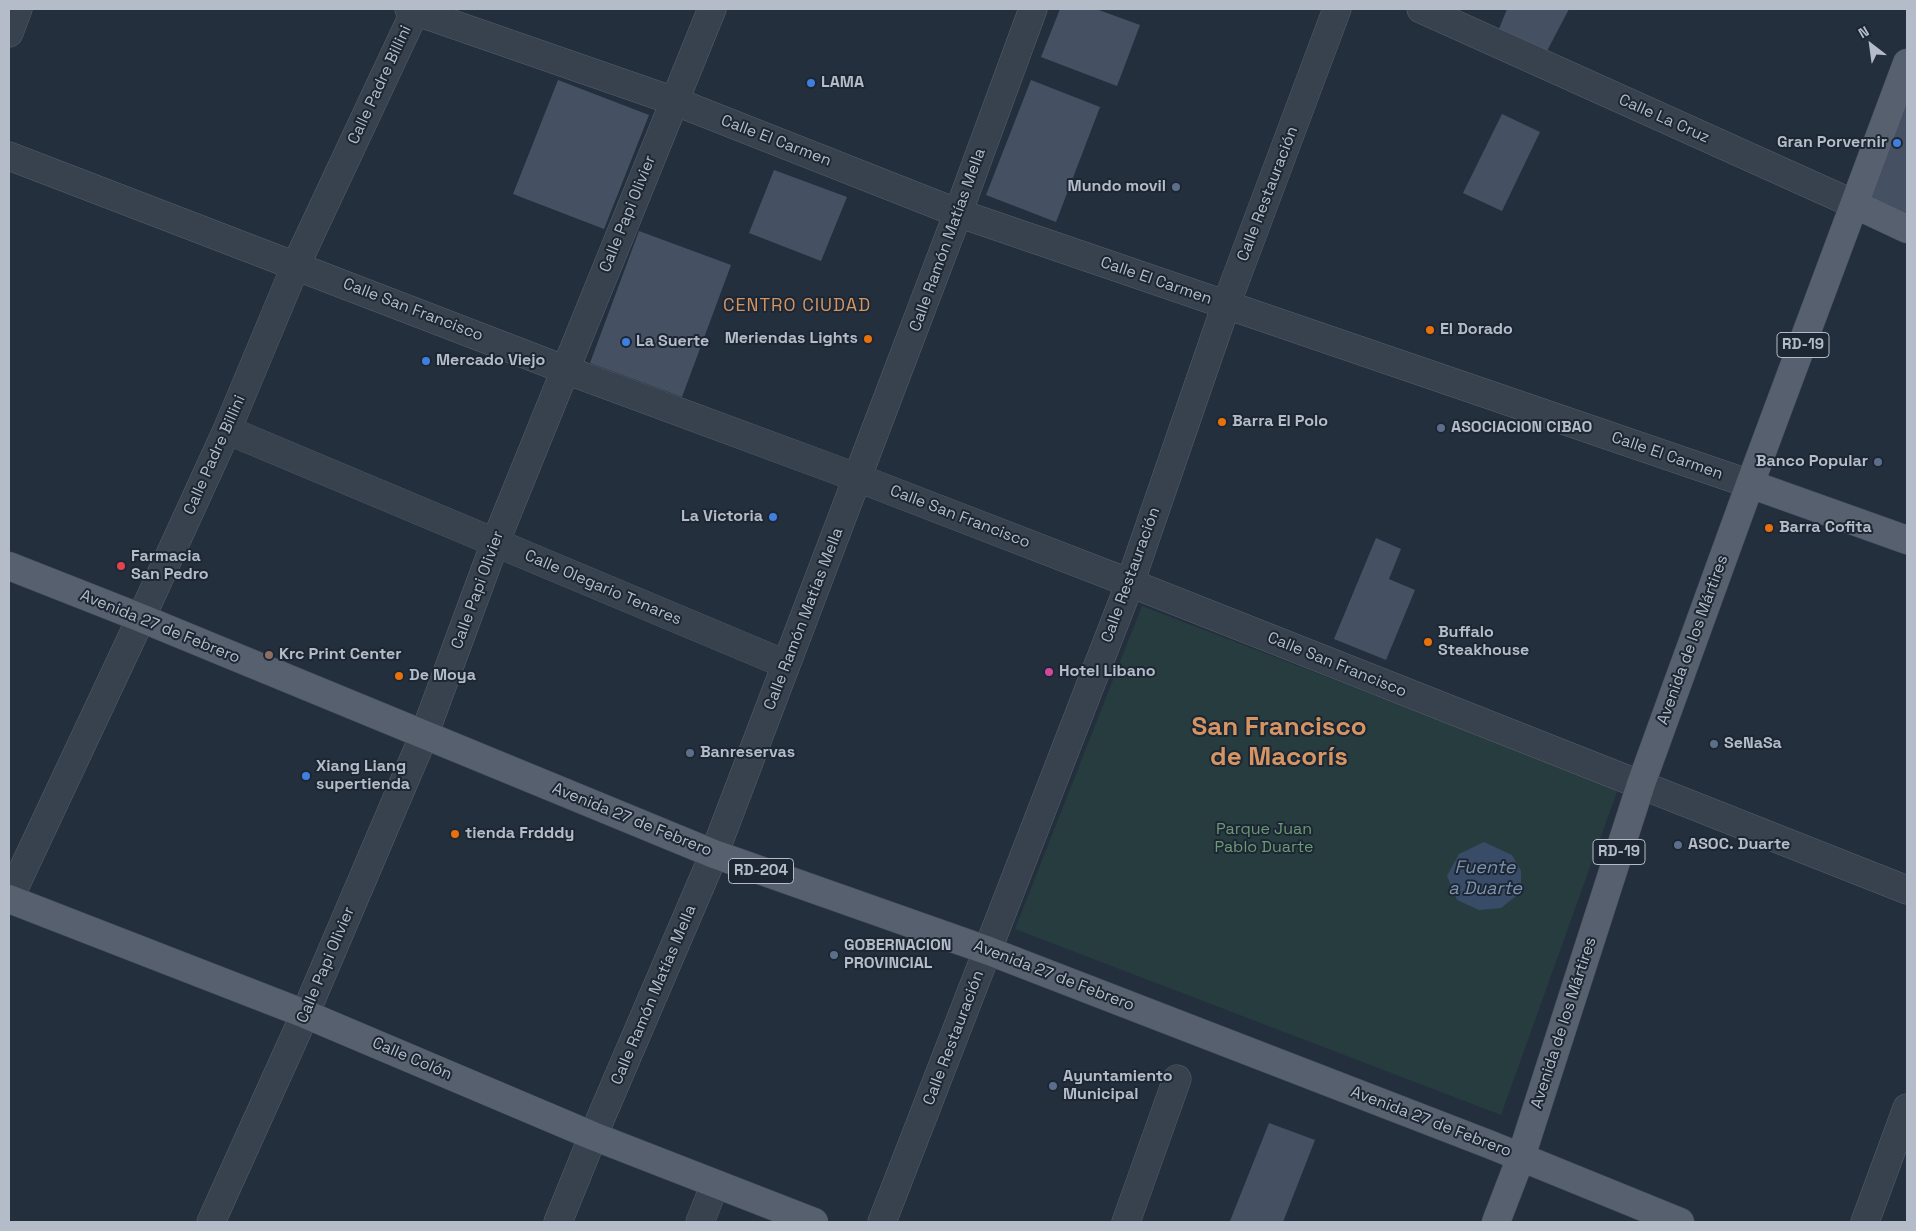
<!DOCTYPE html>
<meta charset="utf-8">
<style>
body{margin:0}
#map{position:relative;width:1916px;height:1231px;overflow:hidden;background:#242f3e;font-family:"Space Grotesk",sans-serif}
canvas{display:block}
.frame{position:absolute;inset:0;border:10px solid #b4bcc9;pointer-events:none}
.north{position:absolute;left:1846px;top:20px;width:50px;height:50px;-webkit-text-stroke:4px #1d2633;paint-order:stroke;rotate:330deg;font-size:14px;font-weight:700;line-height:20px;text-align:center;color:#b4bcc9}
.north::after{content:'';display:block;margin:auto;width:18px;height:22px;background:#b4bcc9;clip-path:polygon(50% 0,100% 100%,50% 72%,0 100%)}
</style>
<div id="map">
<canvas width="1916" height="1231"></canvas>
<div class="frame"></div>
<div class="north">N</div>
</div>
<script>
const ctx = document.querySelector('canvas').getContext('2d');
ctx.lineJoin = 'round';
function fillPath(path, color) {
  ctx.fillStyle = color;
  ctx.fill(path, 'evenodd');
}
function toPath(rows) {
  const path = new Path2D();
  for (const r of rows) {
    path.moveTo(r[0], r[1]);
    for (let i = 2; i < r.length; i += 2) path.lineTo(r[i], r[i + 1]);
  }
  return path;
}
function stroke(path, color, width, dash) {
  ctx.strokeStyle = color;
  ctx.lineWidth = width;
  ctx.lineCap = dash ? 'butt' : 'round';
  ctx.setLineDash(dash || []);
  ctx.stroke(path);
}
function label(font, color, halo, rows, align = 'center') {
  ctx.font = font + ' "Space Grotesk",sans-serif';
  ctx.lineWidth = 4;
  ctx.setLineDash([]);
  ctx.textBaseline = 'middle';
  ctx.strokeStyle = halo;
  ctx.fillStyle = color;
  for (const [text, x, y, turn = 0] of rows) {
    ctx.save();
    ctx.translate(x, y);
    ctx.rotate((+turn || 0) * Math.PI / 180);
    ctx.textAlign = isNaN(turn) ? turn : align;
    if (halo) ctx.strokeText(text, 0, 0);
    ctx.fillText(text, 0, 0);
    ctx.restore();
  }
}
const green = toPath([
 [1142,606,1618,789,1501,1115,1015,929]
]);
const water = toPath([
 [1484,842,1512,855,1521,871,1521,892,1501,908,1479,910,1457,900,1447,876,1459,854]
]);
const building = toPath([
 [1060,9,1096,9,1140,25,1117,86,1041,57],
 [1507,9,1569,9,1547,51,1499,29],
 [558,80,649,115,604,229,513,194],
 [1031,80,1100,107,1056,222,986,195],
 [1907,88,1907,218,1867,199],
 [1502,114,1540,132,1502,211,1463,193],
 [774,170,847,197,821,261,749,233],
 [639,231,731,265,682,397,590,363],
 [1376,538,1401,549,1389,579,1415,590,1386,660,1334,639],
 [1269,1123,1315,1140,1283,1222,1233,1222,1230,1221]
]);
const minor = toPath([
 [409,9,674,101,958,213,1750,484],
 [1421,9,1856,205],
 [9,33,18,9],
 [9,156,566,370,858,478,1130,583,1907,890],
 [227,430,785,664],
 [9,899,141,618,227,430,296,265,416,9],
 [211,1222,305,1014,424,735,495,543,712,9],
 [558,1222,593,1136,714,854,958,213,1033,9],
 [700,1222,715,1184],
 [882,1222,1130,583,1226,305,1337,9],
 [1126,1222,1177,1079],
 [1865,1222,1907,1108]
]);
const major = toPath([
 [1856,205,1907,229],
 [1750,484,1907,540],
 [9,566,141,618,714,854,989,951,1491,1145,1680,1222],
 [9,899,305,1014,593,1136,814,1222],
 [1496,1222,1521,1157,1641,784,1750,484,1907,63]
]);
const markers = [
 [811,83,5,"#3f7fe0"],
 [1897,143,5,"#3f7fe0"],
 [1176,187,5,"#5c6f8a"],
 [1430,330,5,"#e8710a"],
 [868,339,5,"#e8710a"],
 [626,342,5,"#3f7fe0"],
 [426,361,5,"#3f7fe0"],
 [1222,422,5,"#e8710a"],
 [1441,428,5,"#5c6f8a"],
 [1878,462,5,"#5c6f8a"],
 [773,517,5,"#3f7fe0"],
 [1769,528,5,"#e8710a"],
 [121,566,5,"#e0444e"],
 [1428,642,5,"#e8710a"],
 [269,655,5,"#8d6e63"],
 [1049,672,5,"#d1479c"],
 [399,676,5,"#e8710a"],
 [1714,744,5,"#5c6f8a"],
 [690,753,5,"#5c6f8a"],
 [306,776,5,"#3f7fe0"],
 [455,834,5,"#e8710a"],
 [1678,845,5,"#5c6f8a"],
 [834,955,5,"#5c6f8a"],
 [1053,1086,5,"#5c6f8a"]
];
const shields = [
 [1803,345,52],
 [1619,852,52],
 [761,871,65]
];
const shieldNames = [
 ["RD-19",1803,345],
 ["RD-19",1619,852],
 ["RD-204",761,871]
];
const poiNames = [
 ["LAMA",821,83],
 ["Gran Porvernir",1887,143,"right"],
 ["Mundo movil",1166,187,"right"],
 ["El Dorado",1440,330],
 ["Meriendas Lights",858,339,"right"],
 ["La Suerte",636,342],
 ["Mercado Viejo",436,361],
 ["Barra El Polo",1232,422],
 ["ASOCIACION CIBAO",1451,428],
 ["Banco Popular",1868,462,"right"],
 ["La Victoria",763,517,"right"],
 ["Barra Cofita",1779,528],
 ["Farmacia",131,557],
 ["San Pedro",131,575],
 ["Buffalo",1438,633],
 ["Steakhouse",1438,651],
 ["Krc Print Center",279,655],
 ["Hotel Libano",1059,672],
 ["De Moya",409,676],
 ["SeNaSa",1724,744],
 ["Banreservas",700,753],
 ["Xiang Liang",316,767],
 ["supertienda",316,785],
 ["tienda Frdddy",465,834],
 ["ASOC. Duarte",1688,845],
 ["GOBERNACION",844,946],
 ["PROVINCIAL",844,964],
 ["Ayuntamiento",1063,1077],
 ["Municipal",1063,1095]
];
const streetNames = [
 ["Calle Padre Billini",380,85,-65],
 ["Calle La Cruz",1664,119,24],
 ["Calle El Carmen",776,141,21],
 ["Calle Restauración",1268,194,-69],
 ["Calle Papi Olivier",628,214,-68],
 ["Calle Ramón Matías Mella",948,240,-70],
 ["Calle El Carmen",1156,281,19],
 ["Calle San Francisco",413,310,21],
 ["Calle Padre Billini",215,455,-66],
 ["Calle El Carmen",1667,456,19],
 ["Calle San Francisco",960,517,21],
 ["Calle Restauración",1131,575,-70],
 ["Calle Olegario Tenares",603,588,23],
 ["Calle Papi Olivier",478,590,-70],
 ["Calle Ramón Matías Mella",804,619,-69],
 ["Avenida 27 de Febrero",160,627,22],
 ["Avenida de los Mártires",1693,640,-70],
 ["Calle San Francisco",1337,665,22],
 ["Avenida 27 de Febrero",632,820,22],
 ["Calle Papi Olivier",326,965,-67],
 ["Avenida 27 de Febrero",1054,976,21],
 ["Calle Ramón Matías Mella",654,995,-67],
 ["Avenida de los Mártires",1564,1023,-72],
 ["Calle Restauración",954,1038,-69],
 ["Calle Colón",412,1059,23],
 ["Avenida 27 de Febrero",1431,1122,21]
];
const parkNames = [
 ["Parque Juan",1264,830],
 ["Pablo Duarte",1264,848]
];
const neighbourhoodNames = [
 ["CENTRO CIUDAD",797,306]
];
const waterNames = [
 ["Fuente",1485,868],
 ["a Duarte",1485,889]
];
const townNames = [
 ["San Francisco",1279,728],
 ["de Macorís",1279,758]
];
fillPath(green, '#263c3f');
fillPath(water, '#394c67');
fillPath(building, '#455162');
stroke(minor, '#565f6c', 29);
stroke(major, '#414a57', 29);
stroke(minor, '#38414e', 28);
stroke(major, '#56606e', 28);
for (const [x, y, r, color] of markers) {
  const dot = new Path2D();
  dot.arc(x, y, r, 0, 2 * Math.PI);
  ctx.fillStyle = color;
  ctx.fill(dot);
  stroke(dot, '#1d2633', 2);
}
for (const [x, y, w] of shields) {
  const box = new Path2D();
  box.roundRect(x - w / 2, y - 12.5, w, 25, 4);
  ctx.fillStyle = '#1d2633';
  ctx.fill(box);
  stroke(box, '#b4bcc9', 1);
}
label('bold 15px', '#b4bcc9', null, shieldNames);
label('bold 16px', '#b4bcc9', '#1d2633', poiNames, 'left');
label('16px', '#b4bcc9', '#1d2633', streetNames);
label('16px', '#6b9a76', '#1d2633', parkNames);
ctx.letterSpacing = '1px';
label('18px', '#d59563', '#1d2633', neighbourhoodNames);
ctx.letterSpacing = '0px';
label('italic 18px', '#7c92b1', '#1d2633', waterNames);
label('bold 26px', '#d59563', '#1d2633', townNames);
</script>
